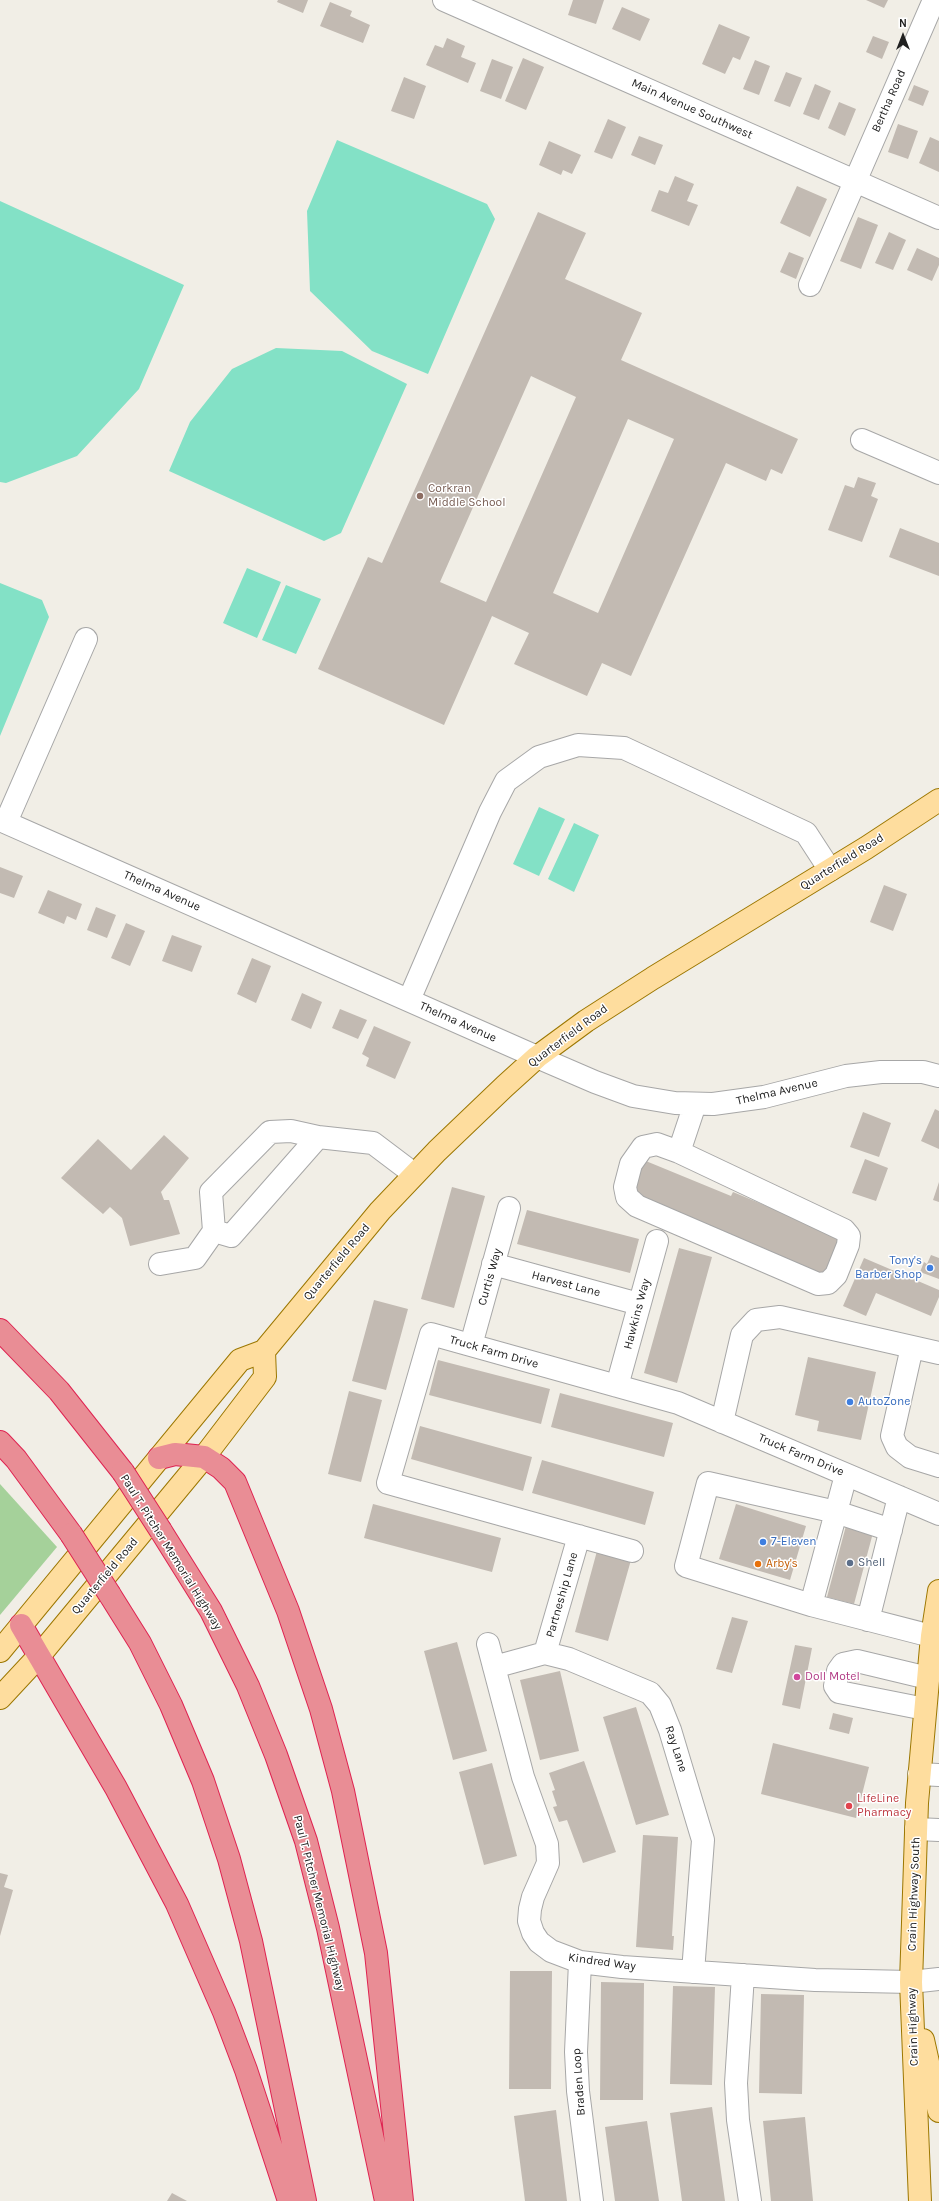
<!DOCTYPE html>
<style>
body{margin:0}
#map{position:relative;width:939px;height:2201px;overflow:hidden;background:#f1eee6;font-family:Karla,sans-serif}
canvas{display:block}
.north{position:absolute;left:883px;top:16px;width:40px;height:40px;-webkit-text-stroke:3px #fff;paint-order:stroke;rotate:0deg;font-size:11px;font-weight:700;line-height:16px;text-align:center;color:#202020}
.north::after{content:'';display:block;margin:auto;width:14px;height:18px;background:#202020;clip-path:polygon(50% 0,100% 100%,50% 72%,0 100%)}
</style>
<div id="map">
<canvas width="939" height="2201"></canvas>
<div class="north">N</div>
</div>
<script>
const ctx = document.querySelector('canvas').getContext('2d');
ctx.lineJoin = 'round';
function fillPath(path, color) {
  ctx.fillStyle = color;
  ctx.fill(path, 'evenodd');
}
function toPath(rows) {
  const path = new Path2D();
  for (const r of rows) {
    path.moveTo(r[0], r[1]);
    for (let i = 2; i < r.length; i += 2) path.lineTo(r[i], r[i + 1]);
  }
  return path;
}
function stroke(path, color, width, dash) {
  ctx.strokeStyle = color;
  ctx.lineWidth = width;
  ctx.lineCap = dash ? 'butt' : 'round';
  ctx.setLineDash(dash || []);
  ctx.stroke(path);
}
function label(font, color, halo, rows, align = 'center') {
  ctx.font = font + ' Karla,sans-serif';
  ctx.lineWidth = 3;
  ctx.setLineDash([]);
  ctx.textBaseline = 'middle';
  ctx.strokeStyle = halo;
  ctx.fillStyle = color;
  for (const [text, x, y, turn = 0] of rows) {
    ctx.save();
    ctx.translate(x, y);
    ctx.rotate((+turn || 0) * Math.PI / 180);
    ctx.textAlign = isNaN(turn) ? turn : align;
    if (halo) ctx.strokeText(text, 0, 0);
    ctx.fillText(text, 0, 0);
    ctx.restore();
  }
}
const forest = toPath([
 [0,1484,57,1547,0,1615]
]);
const pitch = toPath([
 [337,140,487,204,495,219,428,374,372,351,310,291,307,211],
 [0,201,184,285,139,389,77,456,6,483,0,482],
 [276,348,342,351,407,384,341,533,324,541,169,471,190,422,232,369],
 [247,568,281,582,257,638,223,623],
 [0,583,42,600,49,617,0,736],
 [286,585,321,599,296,654,262,640],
 [539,807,565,819,539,876,513,864],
 [574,823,599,835,574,892,548,879]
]);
const building = toPath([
 [278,0,308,0,303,13,277,2],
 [573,0,604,0,596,24,568,15],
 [866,0,888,0,884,8],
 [330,2,352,11,350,16,370,25,363,43,320,26],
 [622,7,650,19,640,41,612,29],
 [719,24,750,37,740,60,733,57,725,74,702,64],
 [873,36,889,42,882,59,866,52],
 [447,38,465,46,461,57,476,63,468,83,426,65,435,45,443,48],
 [523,58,544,67,526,110,505,101],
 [492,59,513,67,501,99,480,91],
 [755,60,770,66,759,95,743,89],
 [786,72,802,78,790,107,774,101],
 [404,77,426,86,414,119,391,111],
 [815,84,831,91,819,120,803,114],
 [914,85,929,91,923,106,908,100],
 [839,102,856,109,845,136,828,128],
 [608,119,626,127,612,159,594,152],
 [898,124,918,131,908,159,888,152],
 [639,136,663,145,655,165,631,155],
 [930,137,939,141,939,172,919,163],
 [549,141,581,155,572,174,563,170,561,175,539,165],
 [675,176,694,184,687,201,698,205,689,226,651,211,659,190,668,193],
 [797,186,827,199,810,237,780,223],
 [538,212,586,233,565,279,642,313,621,360,798,439,782,474,771,469,766,481,726,463,631,676,602,663,587,696,514,664,529,633,492,616,444,725,318,669,368,557,382,563],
 [531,376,576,397,486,602,440,582],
 [628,419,674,439,598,613,553,593],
 [858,217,878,225,861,269,840,261],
 [889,232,906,240,893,270,875,263],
 [917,248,939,258,939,265,932,281,907,270],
 [789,252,804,258,796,279,780,272],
 [858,477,876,483,871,496,878,499,862,542,828,530,845,485,854,488],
 [900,528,939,543,939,576,889,557],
 [0,867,23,876,14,898,0,893],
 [884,885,907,894,893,931,870,922],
 [48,890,82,904,76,920,67,916,64,924,38,913],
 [96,907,116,915,107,938,87,930],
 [126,923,145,931,130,966,111,958],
 [172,935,202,946,192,972,162,961],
 [252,958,271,966,256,1003,237,994],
 [302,993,322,1002,311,1029,291,1020],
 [340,1009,367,1020,358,1039,332,1028],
 [374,1026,411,1042,395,1079,366,1066,369,1058,362,1054],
 [935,1109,939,1111,939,1149,921,1141],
 [863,1112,891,1123,879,1157,850,1147],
 [164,1135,189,1158,161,1192,164,1200,169,1200,180,1234,130,1246,122,1218,110,1207,103,1214,61,1178,98,1139,131,1170],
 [641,1159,731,1196,733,1192,843,1238,826,1278,627,1194],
 [865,1159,888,1168,876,1201,852,1193],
 [939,1182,939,1202,933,1200],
 [452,1187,485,1196,454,1308,421,1299],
 [527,1210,639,1239,630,1273,517,1244],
 [679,1248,712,1257,677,1383,644,1373],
 [931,1255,939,1258,939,1279,920,1272,924,1262,927,1264],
 [864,1258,939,1290,939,1297,931,1316,876,1293,866,1316,843,1306],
 [374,1300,408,1309,386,1390,352,1381],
 [808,1357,876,1372,861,1440,817,1431,819,1421,795,1415],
 [438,1360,550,1389,541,1424,429,1395],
 [349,1391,382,1400,361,1482,328,1474],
 [560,1393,673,1423,664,1457,551,1427],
 [420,1426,532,1457,523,1491,411,1459],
 [542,1460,654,1492,645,1525,532,1493],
 [373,1504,501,1538,492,1572,364,1538],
 [736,1504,806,1526,790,1580,719,1559],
 [847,1522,874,1529,854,1604,827,1597],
 [597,1551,631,1560,608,1641,575,1632],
 [732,1617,748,1621,732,1673,716,1669],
 [457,1642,487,1751,453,1760,424,1651],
 [795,1645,812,1648,800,1709,782,1705],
 [560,1671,579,1751,540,1760,520,1680],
 [636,1707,669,1815,636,1825,603,1717],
 [833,1713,853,1718,849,1734,829,1729],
 [773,1743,869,1767,856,1818,761,1794],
 [584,1761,616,1852,583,1863,567,1820,559,1822,553,1807,557,1806,552,1791,555,1790,549,1773],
 [492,1763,517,1856,484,1865,459,1772],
 [643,1835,678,1837,672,1936,674,1936,673,1950,636,1947],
 [0,1873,8,1875,4,1887,13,1890,0,1936],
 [510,1971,552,1971,551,2089,509,2089],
 [601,1982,644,1983,643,2100,600,2100],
 [673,1986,715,1987,712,2085,670,2084],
 [761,1994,804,1995,802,2094,759,2093],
 [712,2107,725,2201,682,2201,670,2113],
 [556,2110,567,2201,525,2201,514,2116],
 [805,2117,813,2201,771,2201,763,2121],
 [647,2121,659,2201,615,2201,605,2127],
 [172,2193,187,2201,167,2201]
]);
const minor = toPath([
 [444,0,939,218],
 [810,285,934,0],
 [862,440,939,473],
 [0,820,537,1057,595,1082,633,1096,675,1103,713,1104,764,1097,846,1076,881,1072,923,1072,939,1076],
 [6,822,86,639],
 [409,1000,490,812,506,781,539,757,578,745,624,748,806,833,830,870],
 [318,1137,231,1236,214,1231,211,1192,270,1132,291,1131,318,1137,373,1143,414,1174],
 [679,1152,844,1230,849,1236,848,1245,836,1275,828,1283,818,1284,637,1206,627,1197,625,1187,631,1164,643,1147,657,1144,679,1152,695,1104],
 [160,1264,195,1258,214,1231],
 [493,1264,639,1304],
 [471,1345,509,1208],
 [912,1347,892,1436,897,1447,910,1457,939,1466],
 [617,1386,657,1241],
 [722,1422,742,1335,756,1320,780,1317,939,1353],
 [846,1475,811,1605,939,1638],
 [632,1551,388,1483,431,1334,678,1403,939,1514],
 [811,1605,686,1566,708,1483,836,1512,891,1530],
 [868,1620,899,1497],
 [488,1644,523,1777,547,1844,548,1863,533,1897,530,1909,529,1921,533,1933,539,1942,551,1951,580,1962,622,1967,815,1980,911,1982,939,1979],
 [545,1653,579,1536],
 [494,1667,545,1653,569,1659,650,1693,660,1705,670,1730,703,1840,693,1972],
 [925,1709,839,1692,835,1686,838,1671,843,1664,857,1661,928,1678],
 [919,1774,939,1775],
 [916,1829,939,1830],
 [580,1962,576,2052,578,2091,592,2201],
 [743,1975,736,2083,738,2120,750,2201]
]);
const major = toPath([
 [0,1651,240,1360,264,1351,380,1211,437,1151,505,1086,537,1057,586,1021,653,978,866,848,939,800],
 [0,1698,39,1656,204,1457,265,1377,264,1351],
 [923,2040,939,2111],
 [920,2201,911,1982,917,1803,932,1636,939,1591]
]);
const highway = toPath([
 [0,1330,59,1391,123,1472],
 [0,1442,16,1459,71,1534],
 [159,1458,175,1454,204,1457,221,1468,235,1482,288,1611,321,1709,343,1791,376,1953,402,2201],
 [161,1531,211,1611,248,1686,276,1755,306,1841,328,1928,386,2201],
 [110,1595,140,1643,171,1705,203,1781,229,1859,251,1941,305,2201],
 [21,1625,116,1788,177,1904,224,2012,246,2070,289,2201]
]);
const highwayBridge = toPath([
 [123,1472,161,1531],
 [71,1534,110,1595]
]);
const markers = [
 [420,496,4,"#8d6e63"],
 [930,1268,4,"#3f7fe0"],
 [850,1402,4,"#3f7fe0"],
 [763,1542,4,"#3f7fe0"],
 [850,1563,4,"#5c6f8a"],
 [758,1564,4,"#e8710a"],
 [797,1677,4,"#d1479c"],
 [849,1806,4,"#e0444e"]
];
const streetNames = [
 ["Bertha Road",889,101,-66],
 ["Main Avenue Southwest",692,109,24],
 ["Quarterfield Road",842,862,-32],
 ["Thelma Avenue",162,891,24],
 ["Thelma Avenue",458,1022,24],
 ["Quarterfield Road",568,1036,-37],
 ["Thelma Avenue",777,1092,-13],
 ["Quarterfield Road",337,1262,-50],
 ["Curtis Way",490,1277,-74],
 ["Harvest Lane",566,1284,15],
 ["Hawkins Way",637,1314,-75],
 ["Truck Farm Drive",494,1352,16],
 ["Truck Farm Drive",801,1455,23],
 ["Paul T. Pitcher Memorial Highway",171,1552,58],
 ["Quarterfield Road",105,1576,-50],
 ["Partneship Lane",562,1595,-74],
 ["Ray Lane",676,1749,72],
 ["Crain Highway South",914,1894,-88],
 ["Paul T. Pitcher Memorial Highway",319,1903,76],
 ["Kindred Way",602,1962,8],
 ["Crain Highway",913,2027,-92],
 ["Braden Loop",579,2082,-94]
];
const educationNames = [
 ["Corkran",428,489],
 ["Middle School",428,503]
];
const shopNames = [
 ["Tony's",922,1261,"right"],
 ["Barber Shop",922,1275,"right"],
 ["AutoZone",858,1402],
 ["7-Eleven",771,1542]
];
const serviceNames = [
 ["Shell",858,1563]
];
const foodNames = [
 ["Arby's",766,1564]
];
const hotelNames = [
 ["Doll Motel",805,1677]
];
const healthNames = [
 ["LifeLine",857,1799],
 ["Pharmacy",857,1813]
];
fillPath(forest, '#a5d19a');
fillPath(pitch, '#83e1c6');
fillPath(building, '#c2bab2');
stroke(minor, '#a7a7a7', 24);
stroke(major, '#9c7700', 24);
stroke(highway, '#df2351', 24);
stroke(minor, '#fff', 22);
stroke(major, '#fedd9e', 22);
stroke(highway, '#e98d95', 22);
stroke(highwayBridge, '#df2351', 24, []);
stroke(highwayBridge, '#e98d95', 22);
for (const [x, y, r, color] of markers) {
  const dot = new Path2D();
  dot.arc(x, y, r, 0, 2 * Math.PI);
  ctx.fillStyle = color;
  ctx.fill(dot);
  stroke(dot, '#fff', 1.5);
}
label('12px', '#202020', '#fff', streetNames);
label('12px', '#785e54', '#fff', educationNames, 'left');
label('12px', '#366cbe', '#fff', shopNames, 'left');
label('12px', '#4e5e75', '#fff', serviceNames, 'left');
label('12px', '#c56008', '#fff', foodNames, 'left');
label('12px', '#b23c85', '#fff', hotelNames, 'left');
label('12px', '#be3a42', '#fff', healthNames, 'left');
</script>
